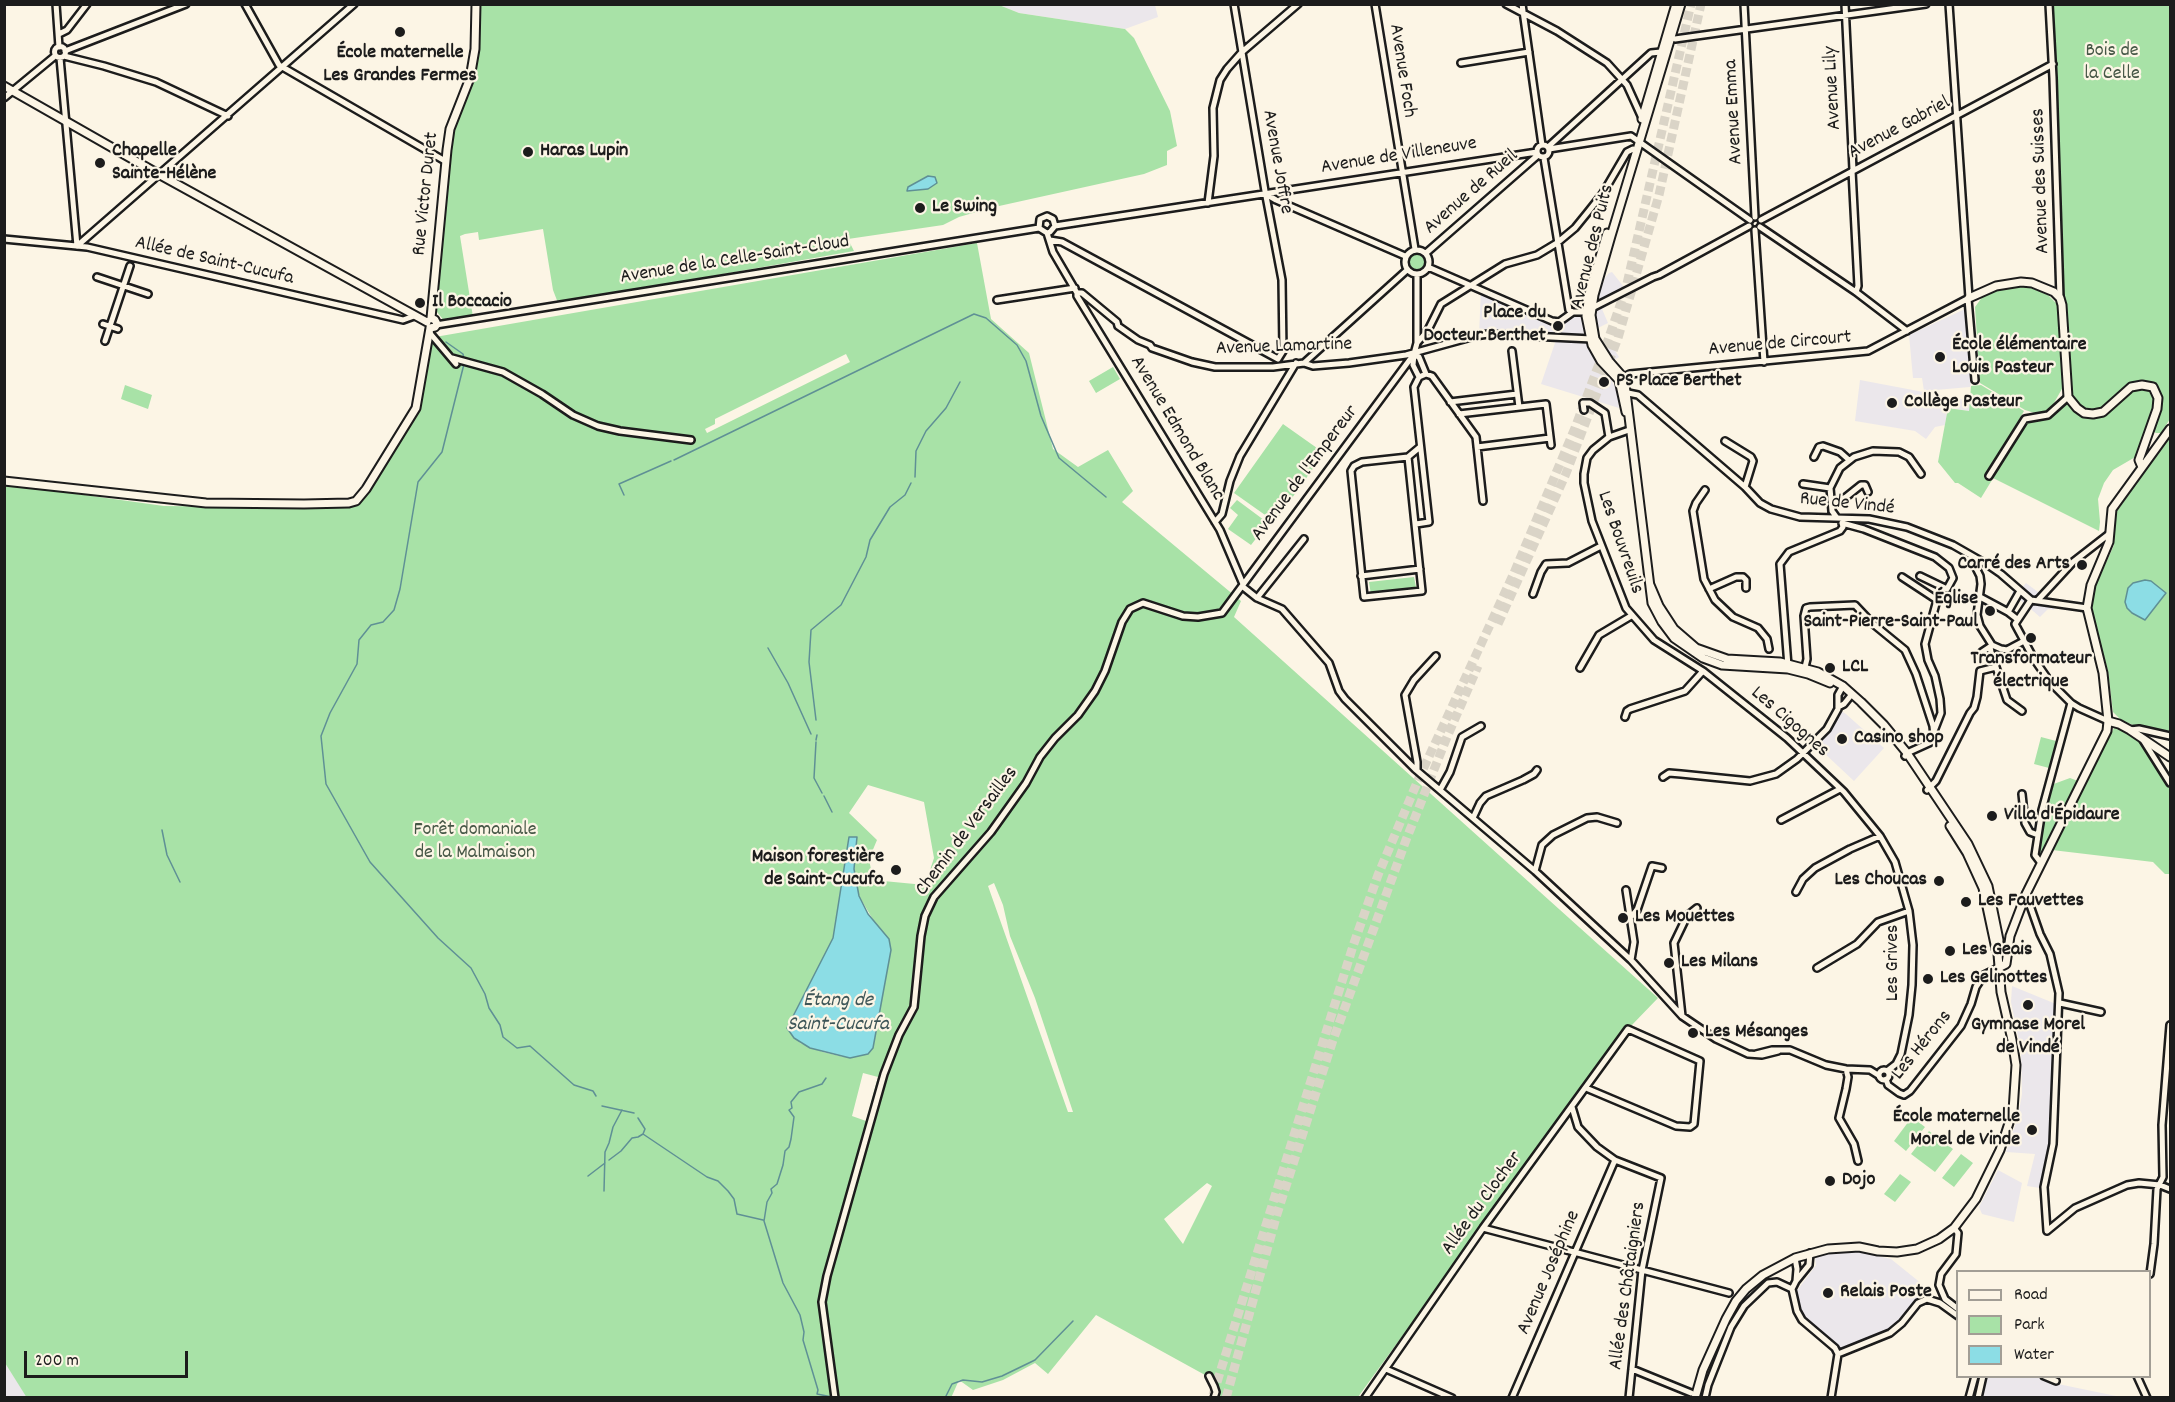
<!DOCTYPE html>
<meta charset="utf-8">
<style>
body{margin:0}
#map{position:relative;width:2175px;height:1402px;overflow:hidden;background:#fcf5e5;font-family:Dekko,sans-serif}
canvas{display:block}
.frame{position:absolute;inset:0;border:6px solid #1c1c1c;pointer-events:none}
.legend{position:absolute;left:1956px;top:1270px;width:195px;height:108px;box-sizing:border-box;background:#fcf5e5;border:2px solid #a29e95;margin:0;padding:8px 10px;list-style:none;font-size:18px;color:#1c1c1c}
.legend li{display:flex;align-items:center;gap:12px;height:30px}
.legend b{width:30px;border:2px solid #a29e95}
.scale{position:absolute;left:24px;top:1351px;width:164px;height:27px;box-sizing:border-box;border:3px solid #1c1c1c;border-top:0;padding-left:8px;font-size:18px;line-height:21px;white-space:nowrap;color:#1c1c1c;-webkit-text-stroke:4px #fcf5e5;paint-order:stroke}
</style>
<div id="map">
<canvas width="2175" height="1402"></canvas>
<div class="frame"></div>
<ul class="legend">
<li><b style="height:8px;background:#fcf5e5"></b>Road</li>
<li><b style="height:16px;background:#a8e2a7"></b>Park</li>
<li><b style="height:16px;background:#8cdde5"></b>Water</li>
</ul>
<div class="scale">200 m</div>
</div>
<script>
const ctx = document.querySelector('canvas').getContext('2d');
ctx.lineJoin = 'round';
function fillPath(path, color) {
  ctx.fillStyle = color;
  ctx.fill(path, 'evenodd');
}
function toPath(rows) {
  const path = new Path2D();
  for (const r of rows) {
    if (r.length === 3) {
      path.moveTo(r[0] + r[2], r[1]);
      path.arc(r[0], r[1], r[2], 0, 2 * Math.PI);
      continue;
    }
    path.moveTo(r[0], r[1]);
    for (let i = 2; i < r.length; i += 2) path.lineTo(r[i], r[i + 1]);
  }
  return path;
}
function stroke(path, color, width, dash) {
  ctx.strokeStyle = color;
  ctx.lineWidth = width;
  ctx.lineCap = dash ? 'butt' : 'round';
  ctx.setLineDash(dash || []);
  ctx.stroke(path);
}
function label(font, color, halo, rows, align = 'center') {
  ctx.font = font + ' Dekko,sans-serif';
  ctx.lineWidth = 4.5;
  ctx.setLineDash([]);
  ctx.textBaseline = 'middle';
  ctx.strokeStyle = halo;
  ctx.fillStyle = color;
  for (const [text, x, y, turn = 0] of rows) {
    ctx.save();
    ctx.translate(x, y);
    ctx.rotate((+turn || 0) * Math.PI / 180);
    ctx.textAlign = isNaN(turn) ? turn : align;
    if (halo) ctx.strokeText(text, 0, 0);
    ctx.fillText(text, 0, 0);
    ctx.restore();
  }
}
const built = toPath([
 [999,5,1155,5,1158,17,1125,29,1019,13],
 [1612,272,1624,287,1604,300,1607,306,1602,309,1608,323,1596,329,1606,349,1612,346,1619,357,1602,368,1609,375,1617,391,1619,408,1541,384,1557,337,1479,335,1481,290,1556,322,1566,316,1582,312,1588,298,1599,295,1605,278,1609,273],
 [1965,309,1971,381,1970,387,1924,391,1922,378,1913,378,1909,335],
 [1860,380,1971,401,1969,411,1948,408,1945,425,1935,427,1926,439,1915,431,1855,421],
 [2026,583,2042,595,2038,599,2055,603,2054,610,2048,609,2040,617,2012,593,2015,588,2018,591,2022,588],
 [1838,709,1846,714,1884,748,1854,781,1823,752,1810,747,1819,739],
 [2012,986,2056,1004,2051,1141,2040,1188,2027,1186,2035,1154,2006,1152,2018,1117,2022,1094,2021,1051,2011,1002],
 [1998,1170,2022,1183,2014,1222,1982,1214,1979,1207],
 [1844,1251,1860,1252,1891,1259,1927,1288,1901,1323,1888,1332,1848,1350,1841,1348,1808,1321,1800,1311,1796,1292,1816,1265,1815,1257],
 [5,1363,27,1397,5,1397],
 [1981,1376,2039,1377,2058,1384,2121,1397,1976,1398]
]);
const green = toPath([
 [478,5,999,5,1019,13,1125,29,1134,38,1170,111,1177,146,1167,151,1167,165,1144,174,990,208,959,217,943,225,848,239,854,251,558,303,553,290,543,229,479,240,478,232,465,234,460,236,473,317,445,322,437,312,437,293,449,149,451,133,475,74,478,45],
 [2053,5,2170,5,2170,419,2161,433,2156,433,2146,427,2137,456,2113,470,2104,483,2098,499,2100,522,2099,531,1989,476,2023,422,2042,417,2070,399,2065,325],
 [977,243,991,319,1029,353,1053,449,1078,467,1108,450,1133,491,1122,502,1241,601,1234,617,1658,998,1630,1027,1585,1084,1358,1397,1211,1397,1213,1390,1205,1375,1096,1315,1048,1374,1035,1363,1003,1380,973,1390,959,1380,951,1398,27,1398,5,1363,5,484,164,506,249,507,356,501,416,408,428,355,435,337],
 [846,354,850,362,707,433,705,429,715,424,715,419],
 [868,785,924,802,934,858,925,885,873,880,869,859,877,840,849,813],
 [857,837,854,869,859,896,891,950,873,1047,844,1057,823,1052,800,1043,790,1021,834,938,849,838],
 [994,883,1003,905,1010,936,1035,998,1073,1112,1068,1112,988,886],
 [863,1073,878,1077,866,1121,852,1116],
 [1207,1183,1212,1186,1183,1244,1164,1219],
 [1416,262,10],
 [2019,286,2031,288,2048,295,2057,304,2059,311,2063,387,2050,410,2041,415,2025,410,1980,383,1975,307,1983,296,2007,287],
 [1113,367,1120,379,1096,393,1089,381],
 [125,385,152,395,148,409,121,399],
 [1981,385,2024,411,1986,476,1992,480,1981,498,1958,483,1955,483,1938,462,1948,408,1969,411,1971,386],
 [1283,424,1324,453,1275,522,1234,493],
 [2170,436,2170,734,2133,725,2121,720,2113,712,2108,671,2091,609,2096,585,2114,545,2115,514],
 [1237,500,1268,523,1251,545,1228,529,1238,515,1230,508],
 [1414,577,1416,587,1419,587,1418,589,1371,595,1369,582],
 [2115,726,2141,742,2170,787,2170,874,2165,874,2153,862,2052,850],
 [2041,737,2056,741,2049,768,2034,764],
 [2070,778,2078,781,2042,858,2038,856,2038,849,2043,817,2051,785],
 [1912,1117,1925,1127,1906,1151,1894,1141],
 [1929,1131,1953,1149,1935,1172,1911,1154],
 [1961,1154,1973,1163,1954,1187,1942,1178],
 [1900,1174,1911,1182,1895,1202,1884,1194]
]);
const water = toPath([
 [928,176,935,177,937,183,928,189,907,191,908,187,928,176],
 [2145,580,2151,581,2166,593,2145,620,2132,613,2127,608,2125,602,2128,588,2133,583,2145,580],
 [849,837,857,837,854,869,859,896,868,914,889,939,891,950,873,1048,868,1054,850,1058,810,1048,794,1038,787,1028,833,938,849,837]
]);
const stream = toPath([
 [446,342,463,354,464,359],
 [464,364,442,452,418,482,400,589,394,610,383,622,371,625,359,640,357,664,330,713,321,736,326,784,370,862,438,938,471,968,485,994,489,1008,500,1025,503,1037,517,1048,530,1046,574,1085,593,1091,596,1096],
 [674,460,974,314,986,318,1017,345,1026,361,1041,416,1059,458,1106,497],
 [915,477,916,451,926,431,946,408,960,382],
 [624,495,619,484,671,461],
 [768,648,788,683,811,734],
 [816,720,809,662,811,630,841,605,866,557,870,540,890,507,905,495,911,483],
 [816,740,817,735],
 [816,742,814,778,822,793],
 [824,796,832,812],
 [162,830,167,855,180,882],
 [826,1078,822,1084,799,1092,791,1102,792,1108,789,1110,794,1117,791,1139,789,1147,785,1151,783,1165,777,1184,771,1189,772,1193,767,1202,764,1221,783,1283,800,1315,804,1332,803,1340,818,1390,817,1394,832,1397],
 [602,1106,634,1113],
 [638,1118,645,1129,643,1134,707,1177,718,1181,728,1191,734,1199,737,1214,763,1220],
 [609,1160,621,1151,632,1138,638,1137,643,1134],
 [588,1176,605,1163],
 [604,1191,605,1152,609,1143,613,1127,622,1110],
 [838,1397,839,1398],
 [945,1398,952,1384,963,1380,982,1382,1002,1376,1035,1360,1073,1321]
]);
const motorwayTunnel = toPath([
 [1498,624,1565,476,1618,338,1659,195,1701,4],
 [1213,1395,1353,946,1378,875,1419,778,1514,573,1575,428,1608,340,1626,288,1691,4],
 [1226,1398,1277,1214,1332,1043,1406,840,1447,737,1478,666]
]);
const minor = toPath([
 [56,4,59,47],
 [245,4,279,65,445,161],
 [1234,4,1265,191,1282,280,1283,351,1278,359],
 [1375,4,1415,249],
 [1506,4,1557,31,1607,63,1627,85,1642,118],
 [1522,4,1542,145],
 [1744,4,1755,217],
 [1845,4,1853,170],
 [2049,4,2053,78,2060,298],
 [59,34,67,30,87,4],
 [1669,37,1675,39,1926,4],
 [60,52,5.5],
 [65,51,186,4],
 [64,56,104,66,156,82,228,116],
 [60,58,77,246],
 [1461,63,1529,52],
 [4,98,55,56],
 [1543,151,6],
 [1548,147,1651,53,1661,52],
 [1549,149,1631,136,1750,220],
 [1544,158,1569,310,1573,312],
 [1852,171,1858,286,1856,292],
 [1266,194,1276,200,1405,256],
 [1208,203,1214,156,1213,108,1220,80,1227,69,1242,52,1298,4],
 [1761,220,2053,64],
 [1760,227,1856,292,1907,331],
 [1039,228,1040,219,1047,216,1053,219,1055,226],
 [1755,230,1764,362],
 [1047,233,1050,232,1055,226,1537,152],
 [1047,233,1053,252,1077,293,1077,296,1220,530,1243,584],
 [4,239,87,247,403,320,414,316],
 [1050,240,1062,242,1278,359],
 [77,246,354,4],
 [1417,262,12],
 [1426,253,1538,155],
 [1428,267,1552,321,1559,322,1573,312,1583,312,1592,308,1653,277,1659,275,1749,226],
 [97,277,148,294],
 [1077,293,1082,293,1117,322,1118,326,1138,340,1150,345,1152,348,1192,362,1215,367,1273,367,1304,363,1313,366,1349,363,1406,355,1475,336,1488,334,1592,339],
 [1968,299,1975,380],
 [997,300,1075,288],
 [103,324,118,329],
 [436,325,1039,228,1047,233],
 [429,332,456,364],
 [105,341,130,266],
 [1417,343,1417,274],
 [1512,351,1519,407],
 [1414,354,1419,357,1426,374,1419,377,1414,387,1429,522,1416,524],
 [452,358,503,372,542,394,573,415,598,426,620,431,691,440],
 [1304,363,1407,270],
 [1426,374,1432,376,1476,437,1483,501],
 [1419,377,1413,365,1414,354,1417,343,1428,330,1441,304,1505,264,1537,255,1557,243,1575,228,1588,212,1603,193,1627,152,1633,149],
 [1620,379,1630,374,1868,351,1969,298,1949,4],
 [1623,392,1638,395,1745,487,1760,503,1771,509,1800,517,1869,519,1907,527,1953,545,1988,565,2001,574,2031,600,2087,608],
 [1450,402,1517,394],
 [1584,410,1583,403,1590,403,1605,413,1609,437],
 [1459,414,1546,404,1551,445],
 [1629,430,1609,437,1593,450,1587,458,1584,474,1584,483,1592,521,1626,608,1654,640,1703,671,1787,738,1844,792,1880,836,1895,862,1909,911,1913,945,1912,985,1909,1015,1901,1054,1896,1064,1887,1071],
 [1725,441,1751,457,1753,461,1745,487],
 [1477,447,1550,438],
 [1408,457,1422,591,1364,597,1351,471,1354,466,1362,462,1408,457,1420,447],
 [1814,457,1819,447,1823,446,1840,452,1849,460],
 [1989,476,2025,419,2048,415,2068,397],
 [1803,484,1830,488],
 [1705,490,1696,503,1693,511,1704,579,1715,600,1733,617,1758,628,1767,639,1769,649],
 [1831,504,1846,497,1861,485,1865,485,1868,492],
 [1837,518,1832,511,1830,488,1840,468,1854,457,1873,451,1899,452,1909,457,1921,474],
 [1215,522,1222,514,1230,481,1240,456,1296,363],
 [1842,523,1864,529,1935,557,1949,568,1953,578,1947,589,1920,576],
 [1970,556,1980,576,1981,584,1977,615,1980,626,1992,645,2001,649,2007,650,2024,641],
 [1361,576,1420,569],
 [1902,577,1937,600,1925,644,1928,660,1935,676,1940,699,1941,713,1934,731],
 [1242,586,1257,598,1282,609,1329,663,1339,691,1345,699,1415,769,1535,871,1631,960,1682,1016,1716,1039,1748,1054,1762,1055,1778,1051],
 [1709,589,1736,577,1743,577,1746,580,1746,588],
 [1533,594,1541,572,1546,564,1568,563,1601,546],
 [1980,597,2008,612,2017,619],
 [1257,598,1304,539],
 [2031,600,2015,624,2034,659,2050,682,2071,703,2079,708,2108,721],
 [2038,600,2073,562,2109,534],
 [2008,612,2020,591],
 [1992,645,1990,647,1991,652,2007,700,2022,711],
 [1982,652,1991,646],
 [1788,666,1780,564,1789,552,1840,531,1843,527,1842,523],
 [1580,668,1599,635,1631,616],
 [1804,671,1807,659,1804,616,1806,608,1810,607,1855,605,1872,623,1905,650,1916,674,1933,726,1934,736,1929,743,1907,753,1905,756],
 [1838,707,1844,704,1852,694],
 [1625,717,1627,711,1630,709,1685,691,1703,671],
 [2130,730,2139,729,2170,736],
 [2143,740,2170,783],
 [1417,770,1417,762,1405,695,1414,680,1436,656],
 [1663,777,1669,773,1681,774,1750,781,1776,774,1797,759,1827,729,1838,709,1838,695,1843,686],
 [1440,790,1450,772,1462,737,1481,726],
 [1927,790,1936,781,1970,713,1974,708,1977,697,1980,671,1996,667],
 [2022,794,2025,823,2030,832,2038,835],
 [1473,818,1480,803,1486,796,1523,780,1534,774,1537,770],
 [1781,820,1840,789],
 [2041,863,2035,855,2042,810,2071,703],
 [1535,871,1542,845,1553,835,1587,818,1597,817,1617,823],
 [1626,890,1634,942,1631,960],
 [1796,892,1803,879,1815,868,1850,849,1880,836],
 [2026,894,2040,934,2050,954,2059,993,2053,1144,2044,1187,2047,1231],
 [1630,918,1637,910,1652,866,1662,868],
 [1817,968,1857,944,1878,922,1909,911],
 [2060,1003,2101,1012],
 [1682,1016,1674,943,1687,916,1697,908],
 [1756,1054,1772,1050,1790,1050,1826,1065,1846,1069,1870,1070,1878,1075],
 [1846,1069,1848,1077,1846,1089,1839,1118,1854,1144,1858,1161],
 [1884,1075,5],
 [1886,1079,1888,1085,1899,1093,1904,1095,1910,1091,1961,1026,1971,1004,1976,987,1984,975,1998,968],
 [1572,1107,1578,1127,1597,1147,1615,1160,1661,1178,1642,1270,1629,1398],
 [1483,1228,1729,1293],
 [1954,1228,1958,1233,1956,1254,1941,1274,1939,1285,1945,1299,1958,1309],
 [2047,1231,2075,1208,2127,1185,2139,1183,2160,1185,2170,1189],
 [1795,1258,1797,1269,1796,1281,1809,1265,1810,1253],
 [2150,1274,2154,1244,2157,1189,2163,1177,2162,1125,2170,1025],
 [1796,1281,1792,1289,1797,1311,1802,1320,1835,1348,1838,1354,1831,1398],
 [1838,1354,1890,1333,1902,1323,1918,1303,1927,1299,1940,1303,1958,1316],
 [1386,1369,1452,1398],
 [1632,1369,1691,1393],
 [1209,1376,1214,1386,1216,1392,1214,1398],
 [2044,1376,2056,1381],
 [2137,1376,2147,1398],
 [835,1398,822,1302,827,1276,884,1074,899,1035,914,1007,921,936,925,916,934,897,991,832,1026,783,1040,757,1055,738,1078,715,1095,691,1105,671,1122,622,1130,609,1143,603,1183,616,1198,617,1222,613,1414,354],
 [1365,1398,1483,1228,1628,1029,1700,1061,1694,1124,1690,1127,1676,1126,1586,1088],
 [1512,1398,1615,1160],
 [1705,1398,1708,1385,1731,1327,1744,1306,1768,1283,1777,1282,1792,1289],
 [1969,1398,1975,1376],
 [1978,1398,1983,1376]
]);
const tertiary = toPath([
 [1681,4,1611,236,1594,295,1591,315,1595,339,1609,361,1623,377,1625,384,1652,603,1662,622,1674,638,1703,658,1722,665,1788,669,1808,674,1830,683],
 [4,86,162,176,427,322],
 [1642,119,1676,4],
 [1607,233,1589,294,1586,316,1592,345,1601,361,1619,380,1626,412],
 [1969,298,1996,286,2021,282,2032,283,2054,292,2060,298,2062,305,2068,397,2077,408,2084,413,2093,414,2103,412,2131,387,2142,385,2153,387,2158,398,2157,409,2139,460,2142,467],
 [431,318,447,150,450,129,470,78,475,49,476,4],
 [430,328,435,327,437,324,435,320,431,318],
 [4,481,206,503,304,504,349,503,356,501,366,489,416,408,430,328],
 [1650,585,1659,606,1674,629,1696,648,1727,659,1780,662,1818,672,1843,686,1861,702,1884,725,1907,753,1968,844,1988,886,1999,940,1998,954,2001,992,2012,1040,2016,1065,2013,1111,2000,1150,1976,1199,1954,1228,1939,1239,1917,1249,1897,1252,1878,1251,1859,1247,1828,1249,1795,1258,1763,1275,1746,1289,1736,1301,1726,1319,1703,1370,1695,1398],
 [2108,721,2119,724,2130,730,2170,757],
 [1950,826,1967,853,1983,888,1996,949],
 [1998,968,2006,964,2010,936,2026,894,2107,731,2108,721,2103,673,2087,608,2091,585,2109,542,2112,509,2170,429]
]);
const markers = [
 [400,32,6,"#1c1c1c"],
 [528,152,6,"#1c1c1c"],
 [100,163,6,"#1c1c1c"],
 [920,208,6,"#1c1c1c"],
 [420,303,6,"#1c1c1c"],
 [1558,326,6,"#1c1c1c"],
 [1940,357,6,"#1c1c1c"],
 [1604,382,6,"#1c1c1c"],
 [1892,403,6,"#1c1c1c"],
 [2082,565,6,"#1c1c1c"],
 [1990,611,6,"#1c1c1c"],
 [2031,638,6,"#1c1c1c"],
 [1830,668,6,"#1c1c1c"],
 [1842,739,6,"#1c1c1c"],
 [1992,816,6,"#1c1c1c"],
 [896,870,6,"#1c1c1c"],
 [1939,881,6,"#1c1c1c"],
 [1966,902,6,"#1c1c1c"],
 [1623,918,6,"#1c1c1c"],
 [1950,951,6,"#1c1c1c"],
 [1669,963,6,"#1c1c1c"],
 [1928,979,6,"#1c1c1c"],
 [2028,1005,6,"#1c1c1c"],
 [1693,1033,6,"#1c1c1c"],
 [2032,1130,6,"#1c1c1c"],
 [1830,1181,6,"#1c1c1c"],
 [1828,1293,6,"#1c1c1c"]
];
const parkNames = [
 ["Bois de",2112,52],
 ["la Celle",2112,75],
 ["Forêt domaniale",475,831],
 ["de la Malmaison",475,854]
];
const poiNames = [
 ["École maternelle",400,54,"center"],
 ["Les Grandes Fermes",400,77,"center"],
 ["Chapelle",112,152],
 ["Sainte-Hélène",112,175],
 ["Haras Lupin",540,152],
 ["Le Swing",932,208],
 ["Il Boccacio",432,303],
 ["Place du",1546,314,"right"],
 ["Docteur Berthet",1546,337,"right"],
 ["École élémentaire",1952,346],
 ["Louis Pasteur",1952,369],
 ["PS Place Berthet",1616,382],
 ["Collège Pasteur",1904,403],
 ["Carré des Arts",2070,565,"right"],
 ["Église",1978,600,"right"],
 ["Saint-Pierre-Saint-Paul",1978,623,"right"],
 ["Transformateur",2031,660,"center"],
 ["électrique",2031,683,"center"],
 ["LCL",1842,668],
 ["Casino shop",1854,739],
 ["Villa d'Épidaure",2004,816],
 ["Maison forestière",884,858,"right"],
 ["de Saint-Cucufa",884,881,"right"],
 ["Les Choucas",1927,881,"right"],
 ["Les Fauvettes",1978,902],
 ["Les Mouettes",1635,918],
 ["Les Geais",1962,951],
 ["Les Milans",1681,963],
 ["Les Gelinottes",1940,979],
 ["Gymnase Morel",2028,1026,"center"],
 ["de Vindé",2028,1049,"center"],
 ["Les Mésanges",1705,1033],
 ["École maternelle",2020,1118,"right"],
 ["Morel de Vinde",2020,1141,"right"],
 ["Dojo",1842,1181],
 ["Relais Poste",1840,1293]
];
const streetNames = [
 ["Avenue Foch",1401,71,81],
 ["Avenue Lily",1834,88,-93],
 ["Avenue Emma",1735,112,-93],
 ["Avenue Gabriel",1900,129,-28],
 ["Avenue de Villeneuve",1399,157,-9],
 ["Avenue Joffre",1276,162,80],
 ["Avenue des Suisses",2042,181,-92],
 ["Avenue de Rueil",1472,193,-41],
 ["Rue Victor Duret",427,194,-84],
 ["Avenue des Puits",1594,247,-76],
 ["Avenue de la Celle-Saint-Cloud",735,261,-9],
 ["Allée de Saint-Cucufa",214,262,13],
 ["Avenue de Circourt",1780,345,-5],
 ["Avenue Lamartine",1284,348,-2],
 ["Avenue Edmond Blanc",1176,429,59],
 ["Avenue de l'Empereur",1306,474,-53],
 ["Rue de Vindé",1847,505,6],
 ["Les Bouvreuils",1619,543,71],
 ["Les Cigognes",1789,723,41],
 ["Chemin de Versailles",968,832,-53],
 ["Les Grives",1894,963,-90],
 ["Les Hérons",1923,1046,-51],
 ["Allée du Clocher",1483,1204,-54],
 ["Avenue Joséphine",1550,1273,-67],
 ["Allée des Châtaigniers",1629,1286,-82]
];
const waterNames = [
 ["Étang de",838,1002],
 ["Saint-Cucufa",838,1026]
];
fillPath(built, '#ebe7eb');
fillPath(green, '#a8e2a7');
fillPath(water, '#8cdde5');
stroke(water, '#5f9095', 1.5);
stroke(stream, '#5f9095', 1.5);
stroke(motorwayTunnel, '#dad4c7', 9, [9, 4.5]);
stroke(minor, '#1c1c1c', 10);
stroke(tertiary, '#1c1c1c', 11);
stroke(minor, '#fcf5e5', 5);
stroke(tertiary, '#fcf5e5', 7);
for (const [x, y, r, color] of markers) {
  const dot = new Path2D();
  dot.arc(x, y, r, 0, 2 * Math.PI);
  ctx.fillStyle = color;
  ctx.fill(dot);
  stroke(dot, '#fcf5e5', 2);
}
label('20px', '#465746', '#fcf5e5', parkNames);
label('bold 20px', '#1c1c1c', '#fcf5e5', poiNames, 'left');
label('20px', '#1c1c1c', '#fcf5e5', streetNames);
label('italic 21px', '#3e5658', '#fcf5e5', waterNames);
</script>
